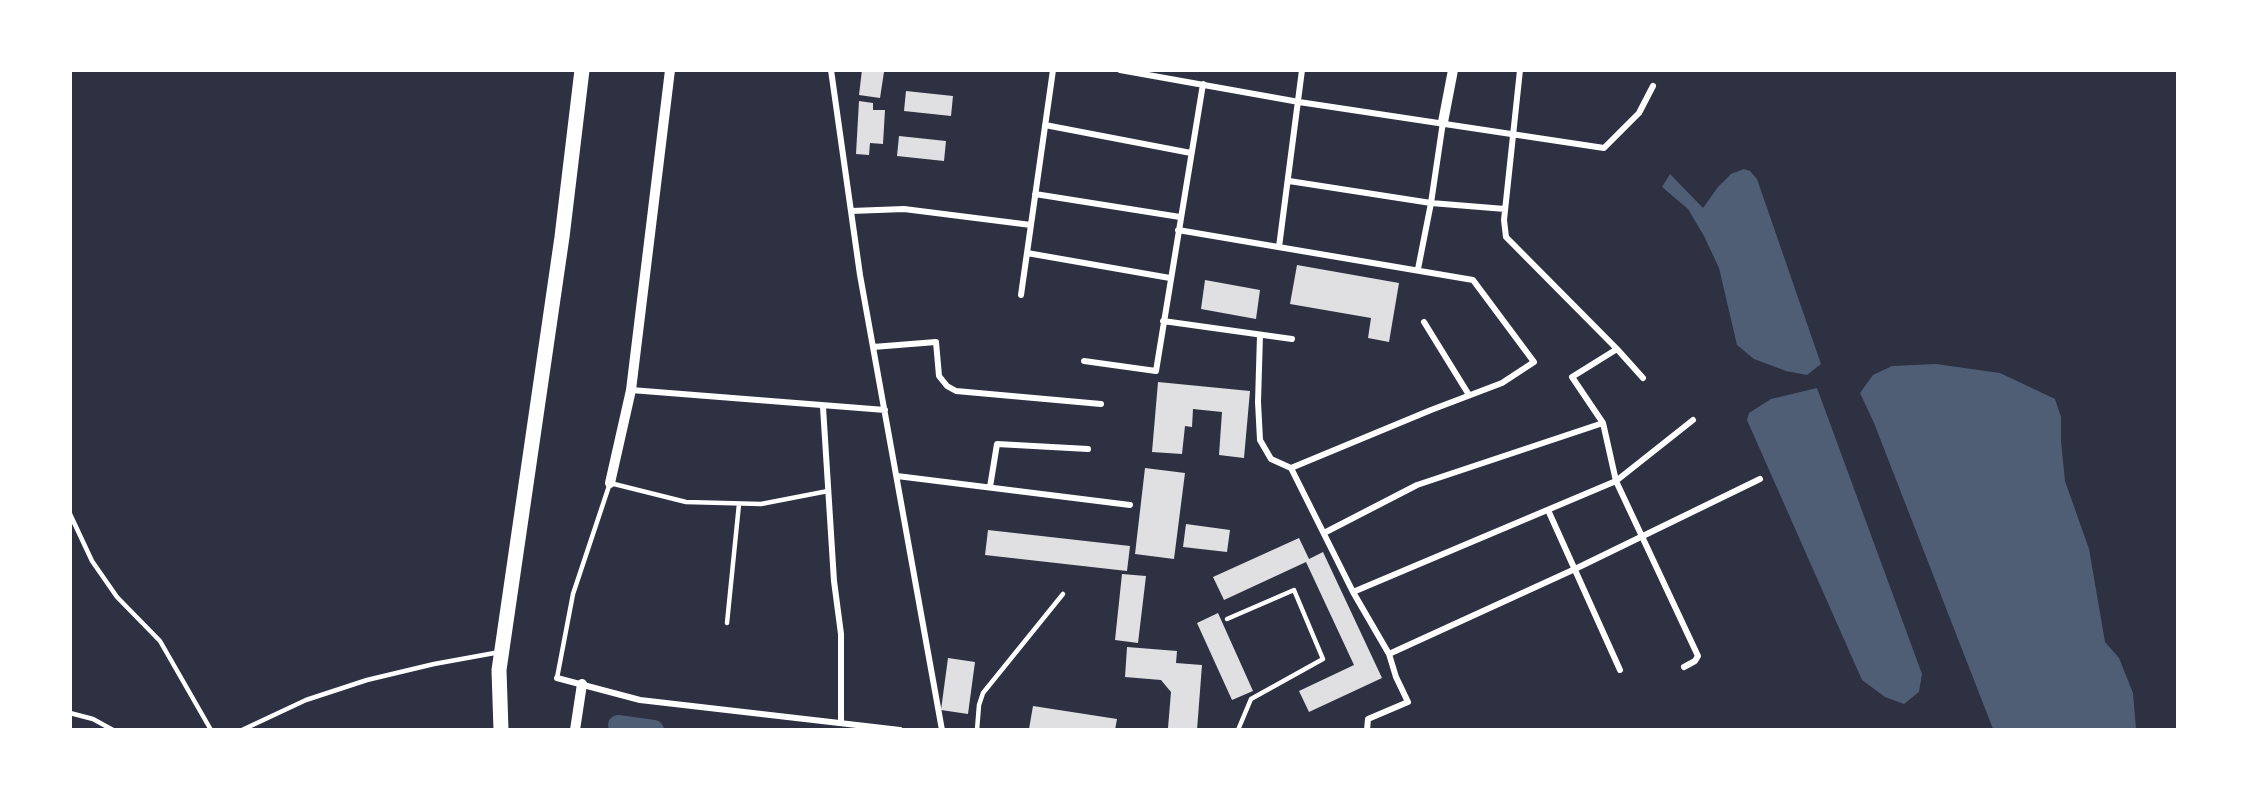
<!DOCTYPE html>
<style>
body{margin:0}
#map{position:relative;width:2248px;height:800px;overflow:hidden;background:#2d3142;font-family:Rubik,sans-serif}
canvas{display:block}
.frame{position:absolute;inset:0;border:72px solid #fff;pointer-events:none}
</style>
<div id="map">
<canvas width="2248" height="800"></canvas>
<div class="frame"></div>
</div>
<script>
const ctx = document.querySelector('canvas').getContext('2d');
ctx.lineJoin = 'round';
function fillPath(path, color) {
  ctx.fillStyle = color;
  ctx.fill(path, 'evenodd');
}
function toPath(rows) {
  const path = new Path2D();
  for (const r of rows) {
    path.moveTo(r[0], r[1]);
    for (let i = 2; i < r.length; i += 2) path.lineTo(r[i], r[i + 1]);
  }
  return path;
}
function stroke(path, color, width, dash) {
  ctx.strokeStyle = color;
  ctx.lineWidth = width;
  ctx.lineCap = dash ? 'butt' : 'round';
  ctx.setLineDash(dash || []);
  ctx.stroke(path);
}
const water = toPath([
 [1744,169,1750,171,1757,179,1821,364,1807,375,1786,371,1754,359,1737,345,1719,268,1704,236,1688,209,1662,187,1670,174,1703,208,1718,187,1731,174],
 [1936,364,2000,373,2055,399,2061,417,2061,441,2065,481,2089,549,2105,642,2119,658,2133,693,2136,729,1993,729,1874,423,1860,393,1873,375,1892,366],
 [1817,388,1922,674,1919,692,1904,704,1885,697,1862,680,1747,420,1749,413,1771,399]
]);
const canal = toPath([
 [618,725,654,730]
]);
const building = toPath([
 [862,70,884,72,880,98,859,95],
 [906,91,953,96,951,116,904,111],
 [859,101,873,103,873,110,885,110,883,144,870,143,869,155,856,154],
 [899,136,946,141,944,161,897,156],
 [1297,265,1399,283,1389,342,1368,338,1371,318,1290,304],
 [1205,280,1260,290,1256,319,1201,309],
 [1158,382,1250,391,1244,458,1219,455,1222,412,1193,409,1192,427,1185,426,1182,454,1152,452],
 [1145,468,1185,473,1174,559,1135,554],
 [1186,524,1230,530,1227,552,1183,547],
 [988,530,1130,546,1127,571,985,555],
 [1299,538,1309,559,1323,552,1382,678,1309,712,1299,691,1354,665,1306,562,1224,600,1213,577],
 [1122,574,1146,576,1138,643,1115,640],
 [1218,613,1253,691,1232,700,1197,623],
 [1127,647,1177,651,1176,663,1202,665,1197,730,1168,728,1171,692,1161,680,1125,677],
 [948,658,975,662,968,714,941,710],
 [1033,706,1117,719,1115,730,1029,729]
]);
const service = toPath([
 [70,514,92,561,117,597,160,641,211,730],
 [1227,619,1294,590,1323,659,1251,699,1238,730],
 [727,623,739,504],
 [557,678,573,594,610,483,686,502,761,504,828,491],
 [70,713,93,719,113,730],
 [242,730,306,700,367,680,434,664,500,652],
 [977,730,979,705,983,693,1063,594]
]);
const minor = toPath([
 [831,70,860,275,942,730],
 [1120,70,1299,102,1604,148,1639,113,1653,86],
 [1520,70,1504,220,1506,237,1617,349,1643,378],
 [1045,125,1191,153],
 [1289,181,1431,203,1505,209],
 [1035,194,1180,217],
 [851,211,904,209,1031,225],
 [1178,230,1473,280,1534,362,1502,383,1431,410,1291,468],
 [1279,247,1302,70],
 [1027,253,1170,278],
 [1418,269,1431,203,1443,122],
 [1021,295,1053,70],
 [1163,321,1292,339],
 [1424,322,1469,395],
 [1260,335,1258,402,1260,440,1271,459,1291,468,1353,592,1389,654,1396,677,1408,702,1368,719,1367,730],
 [873,347,936,342,939,376,947,386,956,391,1101,404],
 [1617,349,1572,377,1603,423,1616,481,1698,656,1695,661,1684,667],
 [1084,361,1156,371,1203,84],
 [631,390,885,410],
 [823,407,834,581,841,634,841,723],
 [897,476,1130,505],
 [990,487,997,444,1088,449],
 [1548,510,1620,670],
 [1324,533,1417,485,1603,423],
 [1353,592,1616,481,1693,420],
 [1389,654,1575,569,1760,479],
 [557,678,640,700,900,730]
]);
const tertiary = toPath([
 [1443,122,1453,70],
 [610,483,631,390,670,70],
 [575,730,582,684]
]);
const primary = toPath([
 [501,730,499,670,562,237,582,70]
]);
fillPath(water, '#4f5d75');
stroke(canal, '#4f5d75', 20);
fillPath(building, '#e0e0e3');
stroke(service, '#fff', 4.5);
stroke(minor, '#fff', 6);
stroke(tertiary, '#fff', 10);
stroke(primary, '#fff', 15);
</script>
